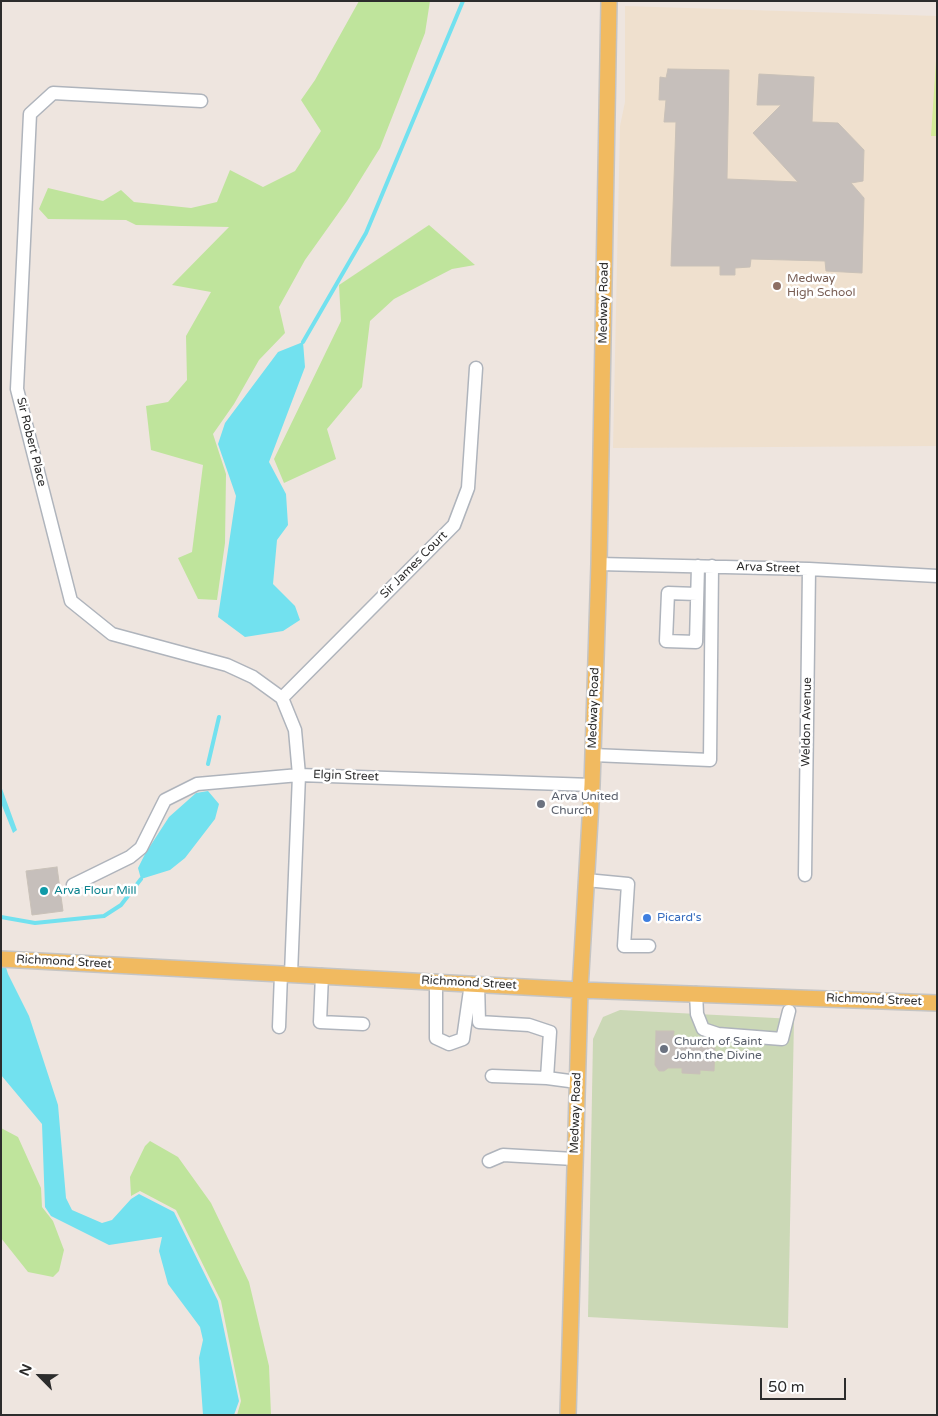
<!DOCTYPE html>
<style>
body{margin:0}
#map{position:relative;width:938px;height:1416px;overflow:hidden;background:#eee5df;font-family:"Varela Round",sans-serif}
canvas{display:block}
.frame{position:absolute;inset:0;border:2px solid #2c2c2c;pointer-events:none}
.north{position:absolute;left:15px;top:1351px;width:50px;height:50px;-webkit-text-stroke:4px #fff;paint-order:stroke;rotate:293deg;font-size:14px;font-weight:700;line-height:20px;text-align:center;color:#2c2c2c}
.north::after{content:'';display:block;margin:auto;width:18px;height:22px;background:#2c2c2c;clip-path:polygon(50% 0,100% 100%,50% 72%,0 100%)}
.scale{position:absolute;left:760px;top:1378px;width:86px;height:22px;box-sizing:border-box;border:2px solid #2c2c2c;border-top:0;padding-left:6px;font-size:15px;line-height:18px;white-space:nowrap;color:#2c2c2c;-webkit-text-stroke:4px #fff;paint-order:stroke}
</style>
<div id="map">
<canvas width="938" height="1416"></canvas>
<div class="frame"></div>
<div class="north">N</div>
<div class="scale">50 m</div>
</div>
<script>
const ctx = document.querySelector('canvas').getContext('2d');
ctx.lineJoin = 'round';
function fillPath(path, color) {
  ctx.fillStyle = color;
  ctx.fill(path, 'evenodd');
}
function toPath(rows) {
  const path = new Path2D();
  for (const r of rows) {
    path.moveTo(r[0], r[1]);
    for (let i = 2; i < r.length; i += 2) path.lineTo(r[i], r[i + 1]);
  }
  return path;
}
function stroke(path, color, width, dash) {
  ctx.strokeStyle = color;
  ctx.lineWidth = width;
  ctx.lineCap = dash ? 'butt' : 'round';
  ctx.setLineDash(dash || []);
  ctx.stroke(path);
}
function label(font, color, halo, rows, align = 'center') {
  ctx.font = font + ' "Varela Round",sans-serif';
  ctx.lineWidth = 5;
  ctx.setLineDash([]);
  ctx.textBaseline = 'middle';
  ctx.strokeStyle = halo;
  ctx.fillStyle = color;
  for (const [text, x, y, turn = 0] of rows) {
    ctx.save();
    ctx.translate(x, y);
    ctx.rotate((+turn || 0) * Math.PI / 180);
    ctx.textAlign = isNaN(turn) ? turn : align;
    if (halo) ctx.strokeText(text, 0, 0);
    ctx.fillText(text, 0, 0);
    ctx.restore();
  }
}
const education = toPath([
 [625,6,937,16,937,446,613,448,620,126,625,102]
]);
const green = toPath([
 [359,1,430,1,425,33,380,148,347,201,305,260,279,307,285,333,259,360,234,404,213,434,226,474,225,543,217,600,198,599,178,558,192,552,203,465,151,450,146,406,168,402,187,380,186,336,211,292,172,285,229,227,136,225,126,220,48,219,39,209,48,188,103,201,121,190,134,202,191,208,217,202,230,170,263,187,295,171,321,131,301,100,315,80],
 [429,225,475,265,452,269,394,299,370,321,362,387,327,429,336,459,284,483,274,459,341,321,339,285],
 [1,1128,18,1137,41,1188,42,1207,53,1221,64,1250,59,1271,53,1277,28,1272,1,1238],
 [150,1141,178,1157,211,1203,249,1282,269,1366,271,1415,237,1415,241,1401,221,1301,176,1210,140,1191,131,1196,130,1177,145,1146]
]);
const cemetery = toPath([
 [620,1010,794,1019,788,1328,588,1317,593,1039,603,1017]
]);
const pitch = toPath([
 [937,46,937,136,931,136]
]);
const water = toPath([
 [303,342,305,367,269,462,286,494,288,525,277,540,273,584,295,606,300,620,283,631,245,637,218,617,236,496,218,444,225,423,278,352],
 [1,786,17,830,13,833,1,803],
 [208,791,219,804,215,819,185,858,170,870,141,879,138,868,145,854,169,817,196,793],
 [1,951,8,974,29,1016,58,1105,66,1198,72,1210,102,1223,112,1220,131,1199,139,1194,174,1212,218,1301,239,1401,234,1415,203,1415,199,1358,203,1340,200,1327,168,1284,159,1251,162,1237,109,1245,51,1216,45,1207,42,1124,1,1075]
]);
const stream = toPath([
 [303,342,366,233,463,1],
 [208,764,219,717],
 [1,917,35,923,104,916,121,905,141,879]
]);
const building = toPath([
 [668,69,729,70,727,179,798,182,753,133,781,105,757,105,759,74,814,77,812,122,838,123,864,150,863,181,851,183,864,198,862,273,826,271,825,261,751,259,750,267,735,268,735,275,720,275,720,266,671,266,676,122,664,122,666,100,659,100,660,77,666,78,668,69],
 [57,867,63,911,32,915,26,871,57,867],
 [656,1031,674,1031,673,1044,715,1048,714,1071,700,1070,700,1074,682,1073,682,1068,668,1068,664,1071,659,1071,655,1065,656,1031]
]);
const minor = toPath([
 [201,101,53,93,30,114,17,389,71,601,112,634,227,665,253,677,282,698,295,730,299,775,291,974],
 [599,564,809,569,937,576],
 [697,594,668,593,666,641,696,642,698,566],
 [282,698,454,525,468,488,476,368],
 [593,755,710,760,712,566],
 [805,875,809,569],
 [586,880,628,884,624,946,649,946],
 [73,885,130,857,141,848,165,800,197,784,299,775,592,785],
 [322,975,320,1022,363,1024],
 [436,981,436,1038,449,1044,463,1039,471,983],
 [478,983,479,1022,529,1025,550,1032,547,1078],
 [696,993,697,1014,703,1029,718,1034,782,1039,789,1011],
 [279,1027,281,974],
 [492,1076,547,1078,577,1082],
 [489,1161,503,1155,574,1159]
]);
const major = toPath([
 [1,959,580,990,937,1003],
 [568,1415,580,990,592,785,599,564,609,1]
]);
const markers = [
 [777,286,5,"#8d6e63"],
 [541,804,5,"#6b7280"],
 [44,891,5,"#0f9aa8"],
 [647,918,5,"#3f7fe0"],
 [664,1049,5,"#6b7280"]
];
const educationNames = [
 ["Medway",787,279],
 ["High School",787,293]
];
const streetNames = [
 ["Medway Road",604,303,-89],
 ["Sir Robert Place",31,442,76],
 ["Sir James Court",414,565,-45],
 ["Arva Street",768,568,2],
 ["Medway Road",594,708,-88],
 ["Weldon Avenue",807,722,-89],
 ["Elgin Street",346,776,2],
 ["Richmond Street",64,962,3],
 ["Richmond Street",469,983,3],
 ["Richmond Street",874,1000,2],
 ["Medway Road",576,1113,-88]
];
const worshipNames = [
 ["Arva United",551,797],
 ["Church",551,811],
 ["Church of Saint",674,1042],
 ["John the Divine",674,1056]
];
const cultureNames = [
 ["Arva Flour Mill",54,891]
];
const shopNames = [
 ["Picard's",657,918]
];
fillPath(education, '#efe0ce');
fillPath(green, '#bfe49c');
fillPath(cemetery, '#cbd8b6');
fillPath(pitch, '#d4eb97');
fillPath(water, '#72e1ef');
stroke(stream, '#72e1ef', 4);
fillPath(building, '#c6bfbb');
stroke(building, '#c9c1b8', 1);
stroke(minor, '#afb4bc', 15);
stroke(major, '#c4c4c4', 18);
stroke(minor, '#fff', 12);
stroke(major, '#f1ba60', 15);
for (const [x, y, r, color] of markers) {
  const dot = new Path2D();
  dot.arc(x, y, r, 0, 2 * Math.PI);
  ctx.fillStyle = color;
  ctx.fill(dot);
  stroke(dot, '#fff', 2);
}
label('12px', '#785e54', '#fff', educationNames, 'left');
label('12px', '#2c2c2c', '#fff', streetNames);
label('12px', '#5b616d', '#fff', worshipNames, 'left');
label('12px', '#0d838f', '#fff', cultureNames, 'left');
label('12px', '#366cbe', '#fff', shopNames, 'left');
</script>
